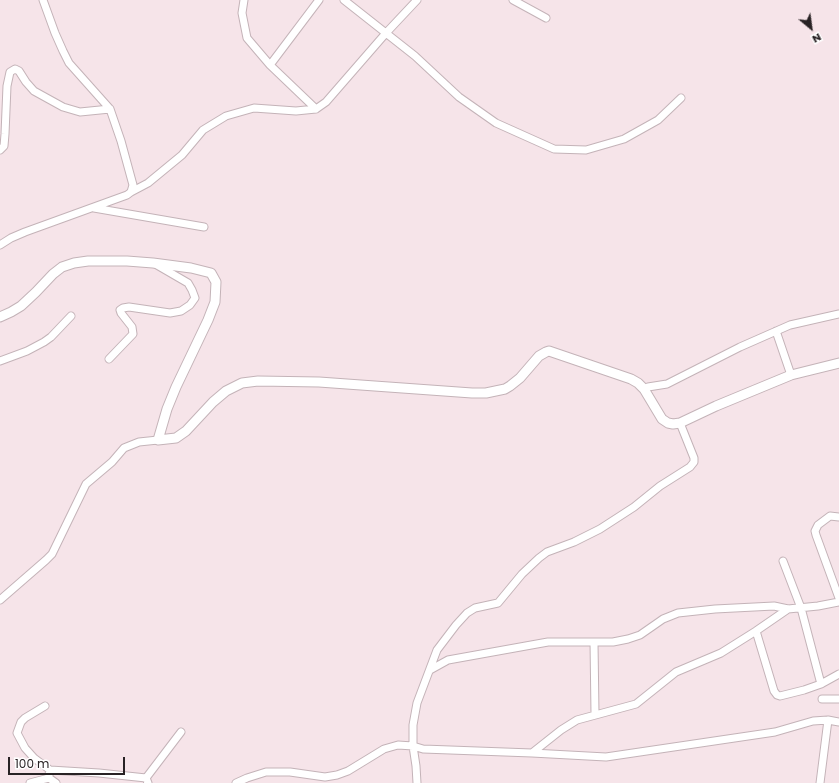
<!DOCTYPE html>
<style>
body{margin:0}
#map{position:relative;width:839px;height:783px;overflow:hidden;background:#f6e4e9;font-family:Poppins,sans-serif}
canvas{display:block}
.north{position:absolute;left:791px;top:8px;width:40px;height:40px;-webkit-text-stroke:3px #fff;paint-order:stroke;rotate:151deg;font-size:11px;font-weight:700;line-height:16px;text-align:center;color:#282224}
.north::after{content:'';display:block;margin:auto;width:14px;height:18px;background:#282224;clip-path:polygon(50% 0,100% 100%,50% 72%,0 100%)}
.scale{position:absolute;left:8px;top:757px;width:117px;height:18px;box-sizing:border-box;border:2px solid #282224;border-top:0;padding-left:5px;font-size:12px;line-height:14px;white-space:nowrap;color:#282224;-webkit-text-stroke:3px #fff;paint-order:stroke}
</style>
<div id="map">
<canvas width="839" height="783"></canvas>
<div class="north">N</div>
<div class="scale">100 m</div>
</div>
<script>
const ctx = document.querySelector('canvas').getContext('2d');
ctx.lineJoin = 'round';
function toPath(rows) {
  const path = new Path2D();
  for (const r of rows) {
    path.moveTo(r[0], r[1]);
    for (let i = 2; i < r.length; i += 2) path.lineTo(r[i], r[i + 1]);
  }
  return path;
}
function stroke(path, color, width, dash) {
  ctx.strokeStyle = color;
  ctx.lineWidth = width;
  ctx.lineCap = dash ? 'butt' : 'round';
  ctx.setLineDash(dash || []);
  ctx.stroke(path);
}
const street = toPath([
 [244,0,242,13,247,38,270,65,316,109],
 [344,0,415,56,459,97,496,123,554,149,586,150,624,139,658,120,681,98],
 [513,0,546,18],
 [270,65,319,0],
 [0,150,4,146,5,134,7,86,10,72,15,69,19,71,26,82,34,91,63,107,80,112,110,109],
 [131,192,148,183,182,155,203,130,226,116,254,108,296,111,316,109,326,102,386,33,417,0],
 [94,208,204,227],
 [0,245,11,238,25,232,127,195,131,192,133,185,121,141,110,109,69,63,63,51,55,33,43,0],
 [776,331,791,375],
 [109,359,133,334,132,327,121,313,120,310,123,308,129,307,170,313,181,311,190,305,195,298,192,290,188,283,157,265],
 [0,361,27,351,44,342,51,337,71,316],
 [644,389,648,387,667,384,740,347,790,325,839,314],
 [839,517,830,516,818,525,815,531,816,535,839,598],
 [783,561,801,608,821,684],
 [0,600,46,560,52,554,86,484,112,462,124,448,139,442,158,440],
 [756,631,774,691,777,695,780,696,804,690,821,684,839,674],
 [594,642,595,714],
 [430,670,448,660,548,642,613,642,628,639,640,635,663,619,678,613,715,609,774,606,788,609,818,606,839,602],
 [822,699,839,699],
 [45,706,25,718,21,722,17,733,25,748,34,758,50,770,99,773,146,778,148,783],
 [532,753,606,757,775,732,813,721,828,720,839,722],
 [49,774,49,778,56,783],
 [146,778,181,732],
 [30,783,49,778],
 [236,783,247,778,266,772,290,772,325,777,337,775,348,771,384,749,398,745,413,746,423,749,532,753,561,730,577,720,636,704,676,672,721,653,756,631,788,609],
 [417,783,416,766,413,746,413,725,417,703,437,650,456,625,467,613,475,608,498,603,522,574,539,558,547,552,574,542,600,529,634,507,660,486,690,467,694,462,694,458,680,423],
 [820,783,828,720]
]);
const secondary = toPath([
 [0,317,11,312,21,306,36,292,53,274,62,267,74,263,88,261,127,261,153,263,191,268,211,273,216,282,215,302,208,320,176,387,167,409,158,440,176,438,186,431,213,402,226,391,242,383,258,381,319,382,472,393,486,393,505,389,510,386,520,378,539,356,546,352,549,351,631,379,638,383,644,389,662,419,668,423,673,424,680,423,716,406,791,375,839,363]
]);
stroke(street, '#c4b3b8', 9);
stroke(secondary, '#c4b3b8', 11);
stroke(street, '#fff', 7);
stroke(secondary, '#fff', 9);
</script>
